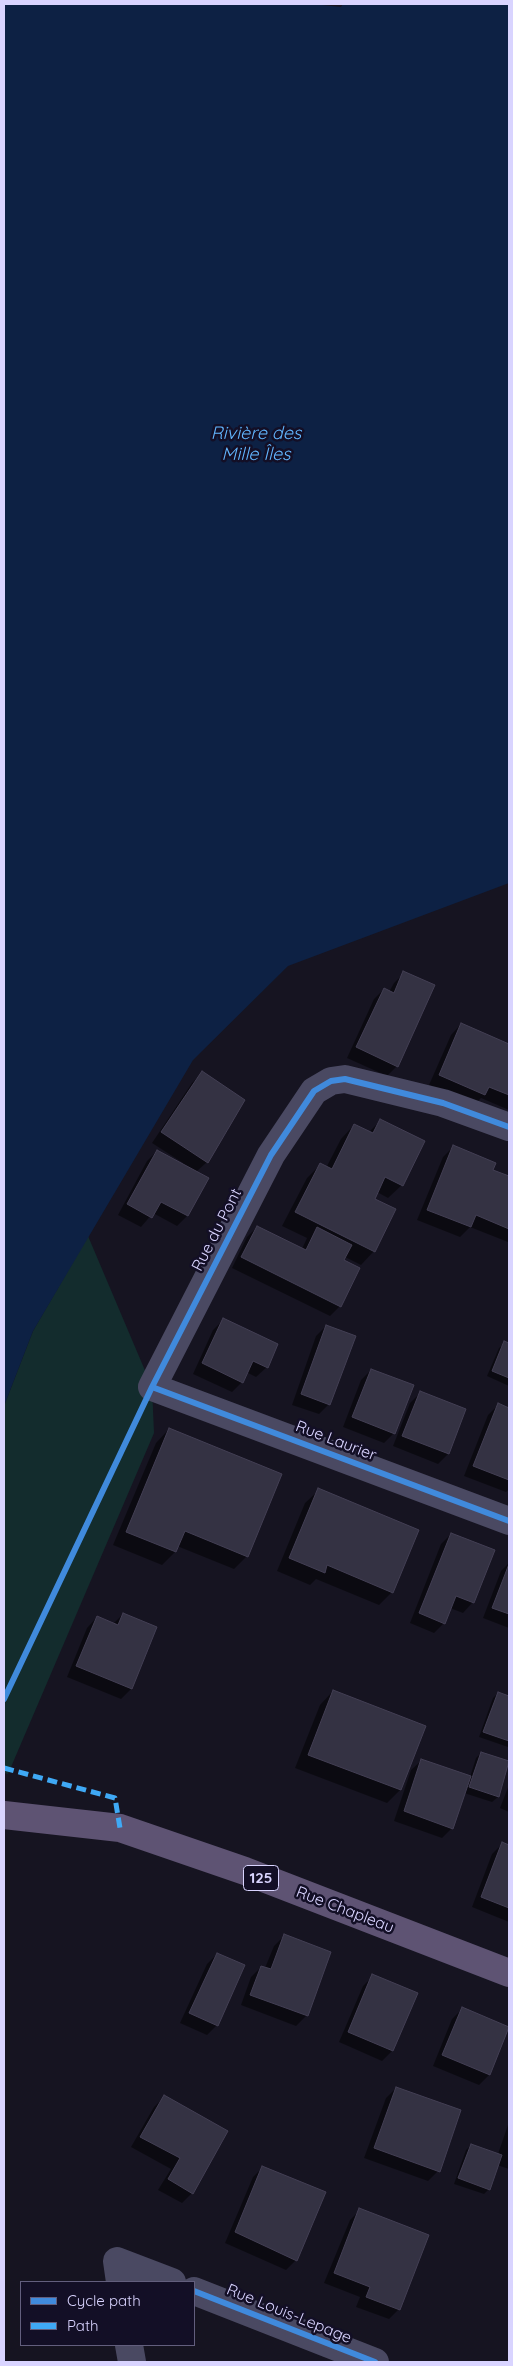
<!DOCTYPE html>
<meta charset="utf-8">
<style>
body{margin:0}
#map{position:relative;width:513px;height:2366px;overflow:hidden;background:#161421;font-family:Quicksand,sans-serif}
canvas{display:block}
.frame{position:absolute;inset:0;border:5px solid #d9d4ff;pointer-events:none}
.legend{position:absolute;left:20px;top:2281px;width:175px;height:65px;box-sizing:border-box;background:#130f26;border:1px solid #625e7d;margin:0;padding:6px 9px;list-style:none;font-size:15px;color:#d9d4ff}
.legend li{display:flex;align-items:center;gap:10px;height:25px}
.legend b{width:25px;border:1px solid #625e7d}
</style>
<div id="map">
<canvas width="513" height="2366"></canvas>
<div class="frame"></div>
<ul class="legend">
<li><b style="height:6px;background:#408adc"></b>Cycle path</li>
<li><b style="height:6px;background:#3fa9f5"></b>Path</li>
</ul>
</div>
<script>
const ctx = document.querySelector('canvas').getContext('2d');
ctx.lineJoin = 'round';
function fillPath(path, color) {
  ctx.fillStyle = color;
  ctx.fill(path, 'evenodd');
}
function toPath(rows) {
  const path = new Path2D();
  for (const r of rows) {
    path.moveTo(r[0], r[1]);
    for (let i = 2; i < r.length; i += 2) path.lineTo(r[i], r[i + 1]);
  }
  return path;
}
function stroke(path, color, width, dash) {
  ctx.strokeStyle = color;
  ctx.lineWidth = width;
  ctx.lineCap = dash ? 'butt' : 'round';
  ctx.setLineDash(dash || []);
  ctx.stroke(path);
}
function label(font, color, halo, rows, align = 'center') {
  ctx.font = font + ' Quicksand,sans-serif';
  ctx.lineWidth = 5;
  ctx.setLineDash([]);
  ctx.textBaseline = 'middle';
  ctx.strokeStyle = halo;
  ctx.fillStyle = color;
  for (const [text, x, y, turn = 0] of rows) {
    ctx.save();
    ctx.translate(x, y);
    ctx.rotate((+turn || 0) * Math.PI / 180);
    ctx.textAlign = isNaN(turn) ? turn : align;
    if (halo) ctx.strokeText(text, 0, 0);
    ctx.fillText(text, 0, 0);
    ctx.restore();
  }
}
const green = toPath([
 [88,1236,152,1387,154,1433,8,1774,4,1773,4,1406,33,1331]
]);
const water = toPath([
 [4,4,313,4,341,7,343,4,509,4,509,883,288,966,193,1060,33,1331,4,1406]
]);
const shadow = toPath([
 [404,973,397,1066,387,1076,347,1058,374,999,384,989,389,992,394,983],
 [461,1024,509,1045,509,1110,481,1098,474,1105,429,1085,451,1035],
 [202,1073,228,1130,207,1162,196,1172,187,1216,177,1226,153,1213,141,1227,118,1215,147,1161,157,1151,182,1165,183,1163,152,1143,192,1083],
 [381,1120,402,1185,388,1198,377,1192,373,1199,374,1251,361,1265,345,1257,342,1261,340,1306,330,1316,232,1268,247,1237,257,1227,302,1249,307,1238,282,1226,307,1178,320,1165,326,1168,341,1139,354,1125,368,1133],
 [453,1147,491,1171,509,1178,508,1242,470,1227,460,1237,417,1220,443,1157],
 [223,1320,267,1367,256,1377,246,1372,242,1382,232,1392,193,1374,213,1330],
 [326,1326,329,1404,319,1414,292,1405,316,1336],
 [505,1343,509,1344,509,1386,487,1376,499,1348],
 [371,1370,394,1433,384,1443,343,1427,361,1380],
 [420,1393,448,1454,438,1464,393,1446,410,1403],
 [498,1405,509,1409,509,1489,506,1492,464,1476,488,1415],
 [169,1429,247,1556,234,1569,177,1546,175,1552,162,1565,113,1545,156,1443],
 [319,1490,392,1592,379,1605,316,1579,310,1585,277,1571,305,1503],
 [451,1534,493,1551,473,1602,463,1613,450,1608,444,1623,434,1633,410,1623,441,1544],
 [509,1563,509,1628,483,1618,501,1571],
 [123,1614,156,1628,131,1689,121,1699,67,1677,87,1628,97,1617,113,1624],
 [333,1691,400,1790,387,1803,295,1768,320,1705],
 [498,1693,509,1697,509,1746,508,1747,479,1737,493,1698],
 [481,1753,509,1762,498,1797,492,1802,464,1793,452,1828,442,1838,394,1821,411,1770,422,1760,470,1777,476,1758],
 [509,1785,509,1812,500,1808],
 [502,1844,509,1847,509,1922,472,1907,492,1854],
 [284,1936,330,1953,307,2015,296,2026,241,2005,251,1977,261,1967,265,1968,274,1946],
 [217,1954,217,2025,207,2035,180,2023,207,1964],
 [373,1976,416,1994,392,2051,382,2061,339,2042,363,1986],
 [462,2009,508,2028,489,2075,479,2085,433,2066,452,2019],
 [396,2088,438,2171,428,2181,364,2158,386,2098],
 [164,2097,192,2193,182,2203,158,2190,171,2169,131,2147,154,2107],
 [509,2122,509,2169,497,2165,489,2189,484,2194,454,2184,466,2150,471,2145,498,2154],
 [263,2167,296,2260,286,2270,225,2243,253,2177],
 [360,2210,399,2309,389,2319,356,2307,360,2297,324,2283,350,2220]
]);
const building = toPath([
 [403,971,435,985,398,1067,356,1047,384,988,394,993,403,971],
 [461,1023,509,1044,509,1095,489,1087,485,1095,439,1075,461,1023],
 [202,1071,245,1100,208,1163,161,1132,202,1071],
 [380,1119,425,1141,403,1186,385,1177,375,1199,396,1209,375,1252,295,1212,320,1163,332,1169,354,1124,373,1133,380,1119],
 [453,1145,496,1163,493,1170,509,1176,509,1229,476,1215,471,1227,427,1210,453,1145],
 [157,1150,209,1178,188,1216,161,1202,152,1218,127,1204,157,1150],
 [257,1226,306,1250,317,1227,352,1245,344,1260,360,1268,341,1307,241,1257,257,1226],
 [223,1318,278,1344,268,1368,253,1361,243,1383,202,1363,223,1318],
 [326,1325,356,1336,330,1405,301,1394,326,1325],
 [504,1341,509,1343,509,1378,492,1371,504,1341],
 [371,1369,414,1385,395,1434,352,1417,371,1369],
 [420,1391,466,1409,449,1454,402,1436,420,1391],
 [498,1403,509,1408,509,1480,473,1466,498,1403],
 [169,1428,282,1474,248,1557,185,1531,176,1552,126,1532,169,1428],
 [318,1488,419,1530,393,1593,327,1565,325,1573,289,1558,318,1488],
 [451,1533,495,1550,474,1603,456,1596,445,1624,419,1613,451,1533],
 [509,1564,509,1614,492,1608,509,1564],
 [123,1613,157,1627,132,1689,76,1666,97,1616,118,1625,123,1613],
 [333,1690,426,1726,401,1790,308,1755,333,1690],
 [498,1692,509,1696,509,1741,483,1732,498,1692],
 [481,1752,509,1761,499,1797,469,1787,481,1752],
 [421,1759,471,1776,453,1829,404,1811,421,1759],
 [502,1842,509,1845,509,1908,481,1897,502,1842],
 [284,1934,331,1952,308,2016,250,1995,261,1966,271,1969,284,1934],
 [217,1953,245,1965,218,2026,189,2013,217,1953],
 [372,1974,418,1993,393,2051,348,2032,372,1974],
 [462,2007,509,2027,490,2075,442,2055,462,2007],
 [396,2087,461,2110,440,2172,374,2148,396,2087],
 [164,2095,228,2131,193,2194,168,2179,180,2158,140,2137,164,2095],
 [471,2144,502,2155,490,2190,458,2178,471,2144],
 [262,2166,326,2192,297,2261,235,2232,262,2166],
 [359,2208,429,2235,400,2310,366,2297,370,2287,334,2273,359,2208]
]);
const street = toPath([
 [509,1127,443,1103,345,1079,331,1081,314,1091,271,1155,152,1387,509,1521],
 [120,2282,117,2261,172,2282],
 [194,2291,375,2362],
 [129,2345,132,2362]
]);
const primary = toPath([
 [4,1815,120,1828,245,1871,509,1973]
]);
const quiet = toPath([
 [4,1768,115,1798,120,1828]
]);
const cycleway = toPath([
 [152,1387,509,1521],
 [4,1699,152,1387,271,1155,314,1091,331,1081,345,1079,443,1103,509,1127],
 [194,2291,375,2362]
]);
const shields = [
 [261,1878,35]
];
const shieldNames = [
 ["125",261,1878]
];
const streetNames = [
 ["Rue du Pont",217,1230,-63],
 ["Rue Laurier",336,1441,21],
 ["Rue Chapleau",345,1910,21],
 ["Rue Louis-Lepage",289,2314,22]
];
const waterNames = [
 ["Rivière des",256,434],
 ["Mille Îles",256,455]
];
fillPath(green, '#132c2d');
fillPath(water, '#0d2144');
fillPath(shadow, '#0007');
fillPath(building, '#343243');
stroke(building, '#433f54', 1);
stroke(street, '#4a4962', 28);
stroke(primary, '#5e5373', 28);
stroke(quiet, '#3fa9f5', 5, [10, 5]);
stroke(cycleway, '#408adc', 6);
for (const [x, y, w] of shields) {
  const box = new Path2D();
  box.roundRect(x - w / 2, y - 12.5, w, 25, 4);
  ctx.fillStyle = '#130f26';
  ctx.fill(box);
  stroke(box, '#d9d4ff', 1);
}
label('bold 15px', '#d9d4ff', null, shieldNames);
label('16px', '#d9d4ff', '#130f26', streetNames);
label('italic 18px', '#62b6ff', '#130f26', waterNames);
</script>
